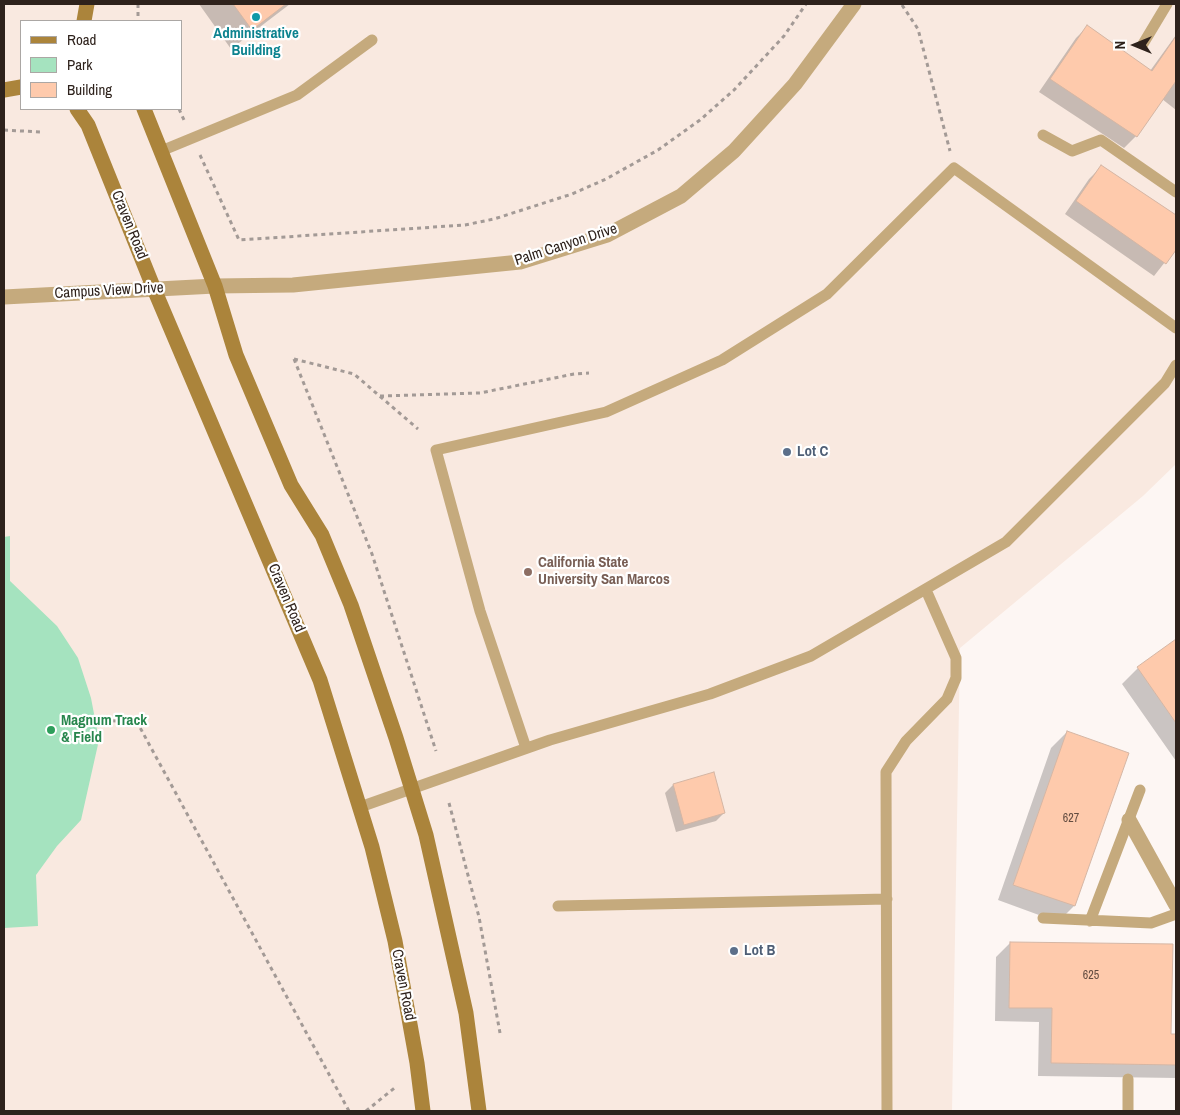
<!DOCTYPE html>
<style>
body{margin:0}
#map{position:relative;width:1180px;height:1115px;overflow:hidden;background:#fdf6f3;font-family:"Archivo Narrow",sans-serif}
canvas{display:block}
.frame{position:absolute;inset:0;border:5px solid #2e221c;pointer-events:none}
.legend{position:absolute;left:20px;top:20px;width:162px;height:90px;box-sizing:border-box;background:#fff;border:1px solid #aba7a4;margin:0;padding:6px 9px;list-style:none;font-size:15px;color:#2e221c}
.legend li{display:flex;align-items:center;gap:10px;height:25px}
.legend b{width:25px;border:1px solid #aba7a4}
.north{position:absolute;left:1110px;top:20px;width:50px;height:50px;-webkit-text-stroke:4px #fff;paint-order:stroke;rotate:270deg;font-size:14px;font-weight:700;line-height:20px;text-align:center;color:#2e221c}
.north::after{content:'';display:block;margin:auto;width:18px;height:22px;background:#2e221c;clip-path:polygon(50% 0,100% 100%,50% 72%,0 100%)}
</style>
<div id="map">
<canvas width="1180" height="1115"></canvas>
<div class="frame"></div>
<ul class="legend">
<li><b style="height:6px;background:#ab843b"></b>Road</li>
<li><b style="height:14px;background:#a5e3bf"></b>Park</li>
<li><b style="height:14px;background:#fecaac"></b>Building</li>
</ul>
<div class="north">N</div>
</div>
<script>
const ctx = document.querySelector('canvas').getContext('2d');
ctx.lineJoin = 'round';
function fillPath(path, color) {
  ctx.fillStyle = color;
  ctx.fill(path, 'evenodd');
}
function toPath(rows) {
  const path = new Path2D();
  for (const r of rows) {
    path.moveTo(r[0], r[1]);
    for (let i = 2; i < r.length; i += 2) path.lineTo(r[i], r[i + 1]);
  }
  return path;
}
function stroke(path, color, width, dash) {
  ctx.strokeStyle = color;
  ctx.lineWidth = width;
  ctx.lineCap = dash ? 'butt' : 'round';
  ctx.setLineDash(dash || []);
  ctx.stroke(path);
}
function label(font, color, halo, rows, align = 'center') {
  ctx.font = font + ' "Archivo Narrow",sans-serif';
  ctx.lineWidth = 4.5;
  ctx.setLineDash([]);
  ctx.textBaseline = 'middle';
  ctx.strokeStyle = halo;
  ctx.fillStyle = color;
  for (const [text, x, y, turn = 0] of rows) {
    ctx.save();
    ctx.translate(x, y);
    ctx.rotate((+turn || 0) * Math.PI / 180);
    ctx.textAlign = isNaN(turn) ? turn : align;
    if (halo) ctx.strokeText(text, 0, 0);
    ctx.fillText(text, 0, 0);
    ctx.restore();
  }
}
const built = toPath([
 [4,4,1176,4,1176,464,1143,496,960,648,952,1111,4,1111],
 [21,21,181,21,181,109,21,109]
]);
const green = toPath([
 [10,536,10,581,57,626,78,658,91,698,99,740,81,820,57,846,36,875,38,926,4,928,4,537]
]);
const shadow = toPath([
 [199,4,290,4,231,49],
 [1088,26,1150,71,1176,35,1176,110,1162,99,1136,136,1124,148,1039,92,1076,38],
 [1101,167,1176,217,1176,248,1154,276,1065,214,1089,179],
 [1176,641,1176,761,1122,684,1138,668],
 [1067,732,1127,753,1074,906,1058,922,998,900,1051,748],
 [673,785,724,813,716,821,676,832,665,793],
 [1010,943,1170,1036,1176,1036,1176,1078,1038,1076,1039,1022,995,1021,996,957]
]);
const building = toPath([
 [233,4,286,4,252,30,233,4],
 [1087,25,1152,71,1176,36,1176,81,1137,137,1050,79,1087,25],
 [1101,165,1176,215,1176,250,1166,264,1076,201,1101,165],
 [1176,639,1176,723,1137,667,1176,639],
 [1067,731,1129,753,1075,906,1013,885,1067,731],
 [714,772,725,813,684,825,673,784,714,772],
 [1010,942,1173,944,1171,1034,1176,1034,1176,1065,1051,1063,1052,1008,1009,1008,1010,942]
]);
const path = toPath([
 [138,4,138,21],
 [902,5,918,29,950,151],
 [179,109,184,120],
 [4,130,40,132],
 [200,155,239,240,465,225,494,219,572,194,606,179,658,150,700,120,734,90,784,36,806,4],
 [294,359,372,554,436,751],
 [294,359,354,374,418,429],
 [380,396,480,393,574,374,589,373],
 [96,720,137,722,349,1111],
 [449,803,479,917,500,1033],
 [366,1111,397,1086]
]);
const service = toPath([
 [1143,44,1167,4],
 [1043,135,1072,151,1101,140,1176,192],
 [161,151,297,95,372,40],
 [526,748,480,611,436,450,606,412,722,360,827,294,954,168,1176,328],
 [360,807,550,740,710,694,811,656,1006,542,1165,383,1176,365],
 [558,906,887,899],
 [1043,918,1151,923,1176,914],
 [1090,921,1140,790],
 [887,1111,886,772,906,741,947,699,956,678,956,658,926,590],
 [1128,1111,1128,1079]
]);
const minor = toPath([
 [215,286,293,285,520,262,607,235,681,196,734,151,795,84,854,4],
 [1129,820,1176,905]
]);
const tertiary = toPath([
 [4,297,215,286]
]);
const secondary = toPath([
 [84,21,87,4],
 [4,90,21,87],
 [77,109,88,125,154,289,320,680,372,847,395,941,417,1063,423,1111],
 [144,109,215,286,236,355,291,485,322,535,351,605,396,738,426,835,466,1013,479,1111]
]);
const markers = [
 [256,17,5,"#0f9aa8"],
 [787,452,5,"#5c6f8a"],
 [528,572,5,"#8d6e63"],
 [51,730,5,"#2e9e5b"],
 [734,951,5,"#5c6f8a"]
];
const numberNames = [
 ["627",1071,819],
 ["625",1091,976]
];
const cultureNames = [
 ["Administrative",256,34],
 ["Building",256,51]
];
const streetNames = [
 ["Craven Road",129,225,68],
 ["Palm Canyon Drive",566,245,-18],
 ["Campus View Drive",109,291,-3],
 ["Craven Road",286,598,67],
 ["Craven Road",403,985,79]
];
const serviceNames = [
 ["Lot C",797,452],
 ["Lot B",744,951]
];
const educationNames = [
 ["California State",538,563],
 ["University San Marcos",538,580]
];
const leisureNames = [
 ["Magnum Track",61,721],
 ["& Field",61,738]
];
fillPath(built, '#f9e9e0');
fillPath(green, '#a5e3bf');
fillPath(shadow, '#0003');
fillPath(building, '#fecaac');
stroke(building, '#d5b6a4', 1);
stroke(path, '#a39a96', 3, [4, 4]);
stroke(service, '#c5aa7d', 11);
stroke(minor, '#c5aa7d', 15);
stroke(tertiary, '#c5aa7d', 15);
stroke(secondary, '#ab843b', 15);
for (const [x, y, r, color] of markers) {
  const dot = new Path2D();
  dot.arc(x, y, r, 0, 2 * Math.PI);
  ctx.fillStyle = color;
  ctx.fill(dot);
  stroke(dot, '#fff', 2);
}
label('12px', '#624c40', null, numberNames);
label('bold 15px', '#0d838f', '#fff', cultureNames);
label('15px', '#2e221c', '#fff', streetNames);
label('bold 15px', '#4e5e75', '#fff', serviceNames, 'left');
label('bold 15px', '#785e54', '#fff', educationNames, 'left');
label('bold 15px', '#27864d', '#fff', leisureNames, 'left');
</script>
